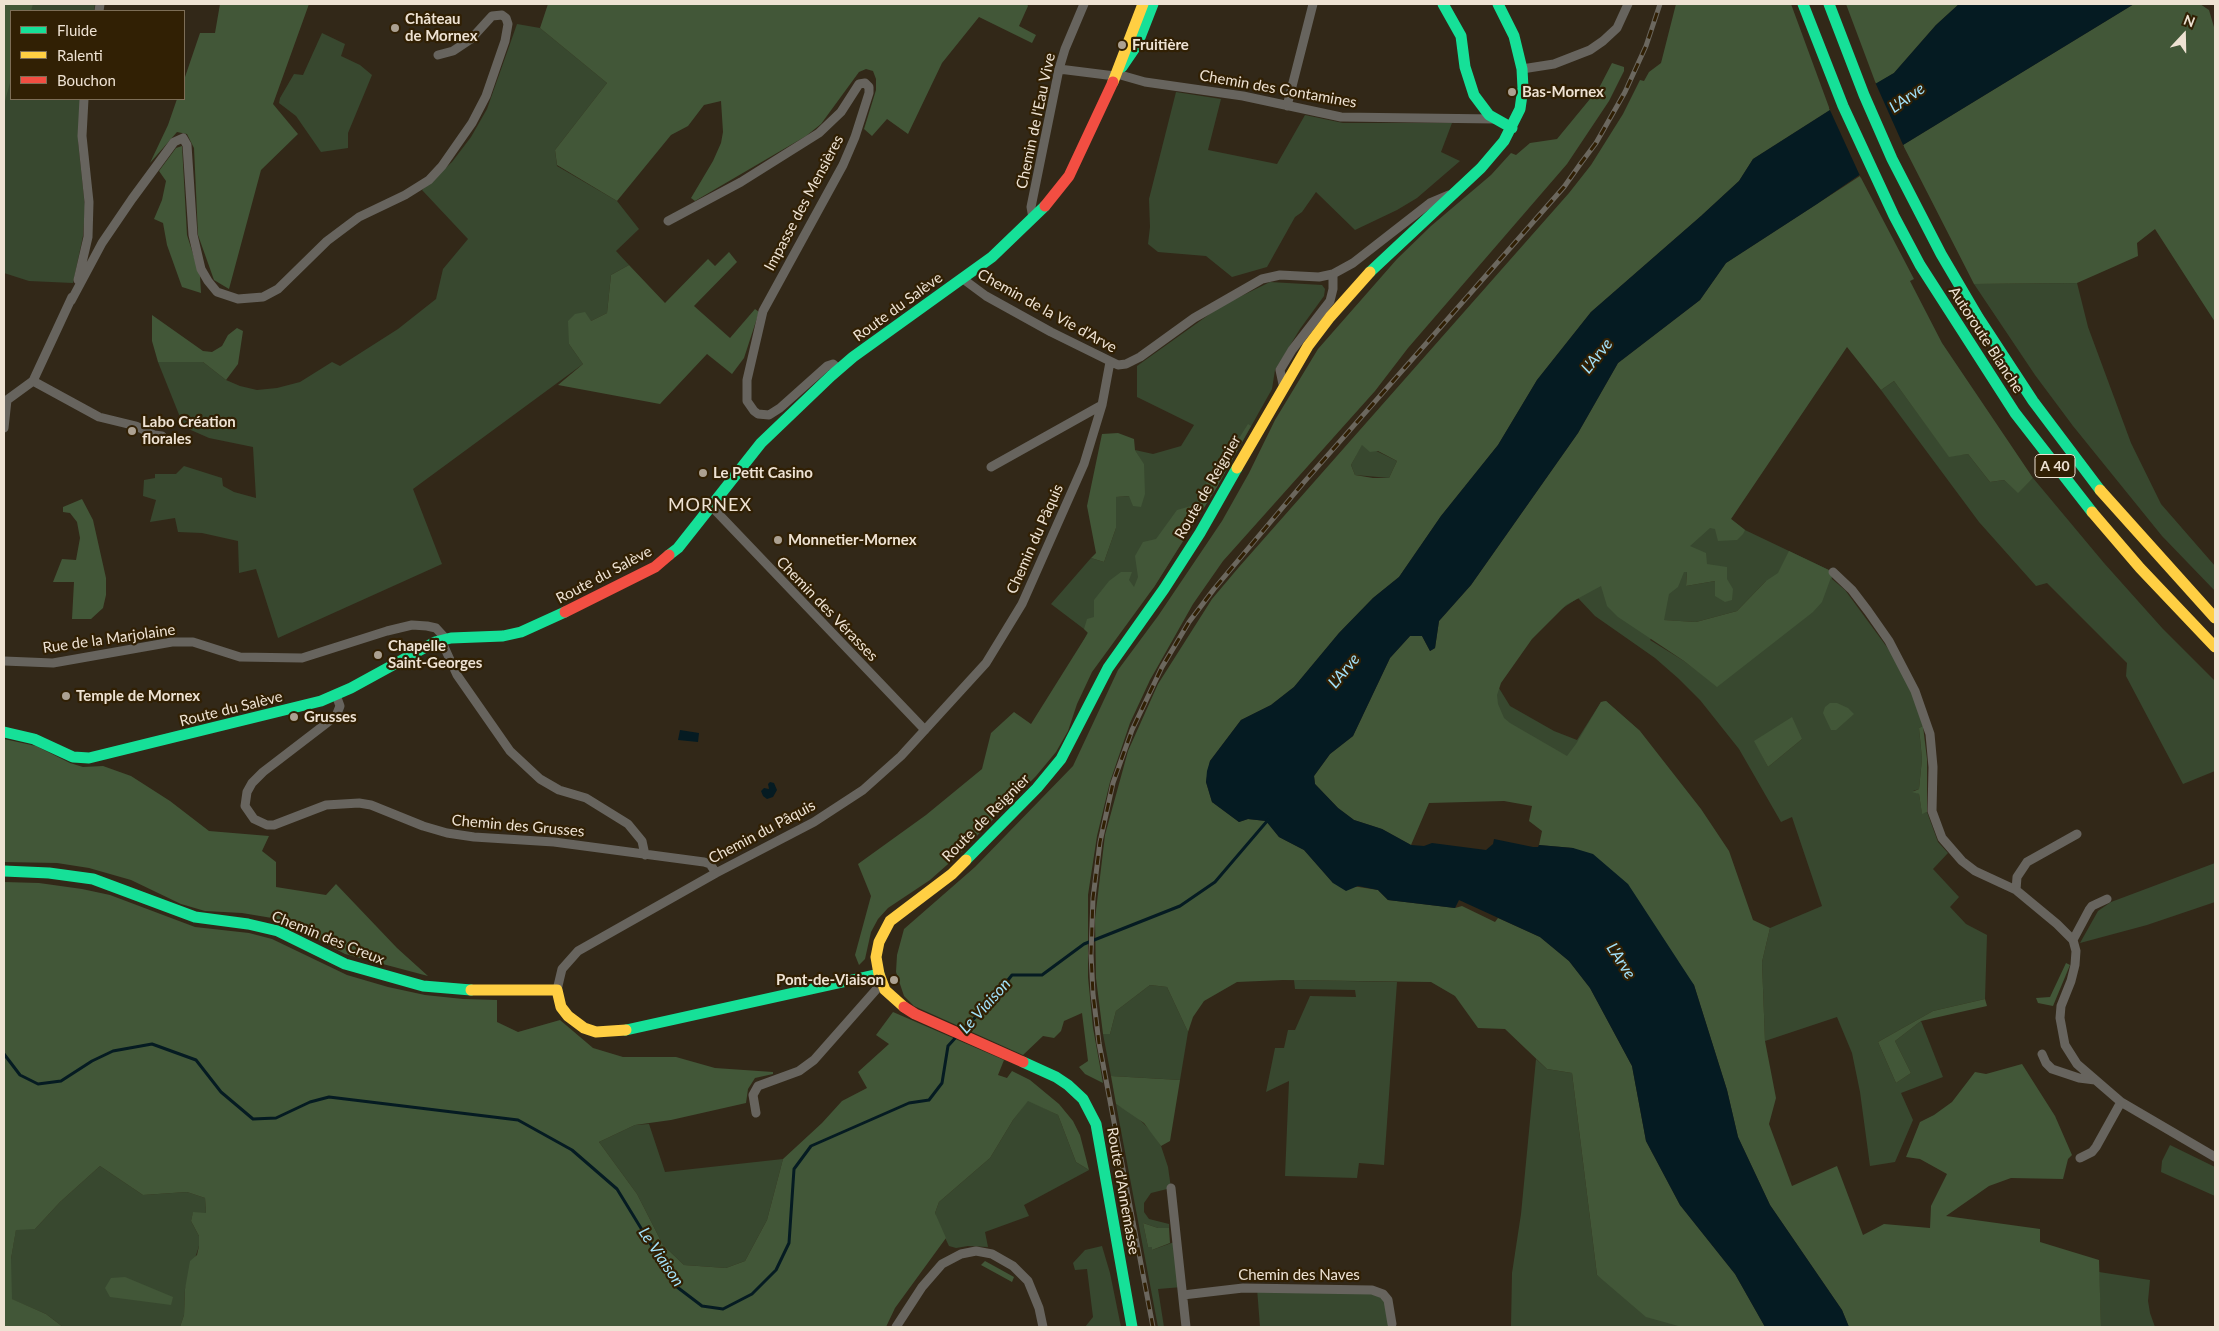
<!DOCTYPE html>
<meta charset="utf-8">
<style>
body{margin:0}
#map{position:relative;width:2219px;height:1331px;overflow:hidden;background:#322818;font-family:Lato,sans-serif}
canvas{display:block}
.frame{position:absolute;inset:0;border:5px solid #eee2d3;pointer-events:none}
.legend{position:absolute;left:10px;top:10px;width:175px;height:90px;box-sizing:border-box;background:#312004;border:1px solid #7d6e57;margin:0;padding:6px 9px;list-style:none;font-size:15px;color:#eee2d3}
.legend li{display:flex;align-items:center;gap:10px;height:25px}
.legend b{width:25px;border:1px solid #7d6e57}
.north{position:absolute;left:2159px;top:10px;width:50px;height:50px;-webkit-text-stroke:4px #312004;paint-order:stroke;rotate:21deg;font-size:14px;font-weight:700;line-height:20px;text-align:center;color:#eee2d3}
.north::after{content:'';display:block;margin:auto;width:18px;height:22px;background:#eee2d3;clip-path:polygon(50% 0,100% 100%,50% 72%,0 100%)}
</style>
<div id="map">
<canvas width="2219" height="1331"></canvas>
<div class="frame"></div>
<ul class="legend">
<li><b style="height:6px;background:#16e098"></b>Fluide</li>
<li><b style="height:6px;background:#ffcf43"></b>Ralenti</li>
<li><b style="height:6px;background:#f24e42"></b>Bouchon</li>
</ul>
<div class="north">N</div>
</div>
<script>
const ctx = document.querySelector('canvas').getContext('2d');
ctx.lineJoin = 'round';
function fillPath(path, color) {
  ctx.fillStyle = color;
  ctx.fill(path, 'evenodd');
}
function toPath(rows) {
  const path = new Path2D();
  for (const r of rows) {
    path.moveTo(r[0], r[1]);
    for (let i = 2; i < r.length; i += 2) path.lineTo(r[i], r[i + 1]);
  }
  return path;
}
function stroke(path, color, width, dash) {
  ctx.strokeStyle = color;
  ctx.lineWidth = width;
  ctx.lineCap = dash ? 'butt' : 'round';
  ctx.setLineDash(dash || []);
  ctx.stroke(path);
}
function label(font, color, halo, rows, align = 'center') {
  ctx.font = font + ' Lato,sans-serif';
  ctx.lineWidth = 4.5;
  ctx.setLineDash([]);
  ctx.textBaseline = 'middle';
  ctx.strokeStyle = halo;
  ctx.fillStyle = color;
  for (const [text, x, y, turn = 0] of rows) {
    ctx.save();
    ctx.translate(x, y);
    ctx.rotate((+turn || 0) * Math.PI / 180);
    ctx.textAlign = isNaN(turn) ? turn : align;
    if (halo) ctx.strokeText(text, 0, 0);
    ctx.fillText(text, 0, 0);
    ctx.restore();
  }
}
const green = toPath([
 [4,4,95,4,94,11,11,11,11,99,81,99,78,141,85,207,83,236,73,283,29,281,4,273],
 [517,24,540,28,607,83,555,150,557,166,617,201,639,229,616,251,629,265,611,275,607,313,591,321,569,344,583,364,413,489,442,564,278,638,256,569,239,573,238,541,202,533,178,532,175,518,150,522,156,500,143,496,144,480,155,478,155,474,176,474,184,466,222,478,223,486,234,492,256,498,253,447,209,438,184,427,158,362,203,362,226,380,240,386,257,390,277,388,300,382,332,362,340,366,398,329,436,299,443,269,468,239,422,190,452,162,471,137,487,109],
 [322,33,345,44,341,56,360,65,372,75,348,133,348,148,321,152,296,116,279,103,280,98,294,74,303,75],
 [1176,92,1221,99,1208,150,1277,164,1305,115,1343,123,1452,123,1441,152,1460,161,1417,198,1397,210,1355,230,1316,192,1302,212,1295,217,1267,267,1232,277,1206,256,1158,252,1148,244,1150,227,1149,199],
 [1270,282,1322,285,1325,289,1324,296,1300,329,1275,370,1272,389,1217,487,1154,587,1081,646,1088,632,1051,604,1091,558,1104,562,1116,528,1115,497,1130,496,1144,465,1135,450,1153,454,1181,446,1194,425,1137,397,1137,366,1221,306],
 [2077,283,2088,327,2131,443,2161,504,2215,566,2215,591,2162,536,2073,426,2035,375,1974,284],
 [1894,381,1949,456,1968,454,1990,482,2004,480,2018,492,2033,478,2104,563,2163,629,2215,681,2215,771,2183,784,2126,676,2127,663,2047,583,2036,586,1979,522,1881,390],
 [1362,444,1397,461,1389,478,1355,475,1351,465],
 [1685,499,1731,519,1745,530,1833,572,1832,579,1845,590,1892,654,1911,690,1923,726,1919,728,1922,759,1919,789,1913,791,1919,794,1922,813,1927,812,1938,842,1948,853,1933,869,1959,897,1950,907,1966,924,1987,935,1985,999,1933,1011,1878,1042,1896,1083,1911,1073,1895,1041,1921,1021,1943,1077,1901,1093,1913,1120,1895,1162,1870,1166,1860,1092,1852,1053,1837,1017,1765,1041,1762,962,1770,928,1822,906,1792,817,1781,822,1739,749,1700,700,1679,679,1655,658,1595,616,1578,598,1554,614],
 [1687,572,1715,581,1686,586],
 [1766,581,1756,655,1717,686,1684,661,1650,640,1663,620,1696,622,1737,611],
 [1802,739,1768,767,1755,741],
 [1494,680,1510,706,1554,731,1577,740,1601,702,1606,701,1640,731,1562,763,1499,723],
 [2215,863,2215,902,2147,925,2080,943,2098,911,2111,902],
 [1294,980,1397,982,1384,1165,1359,1163,1357,1178,1285,1176,1289,1081,1266,1092,1275,1048,1284,1048,1288,1030,1295,1030,1310,996,1356,997,1355,990,1295,989],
 [1150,985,1167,987,1188,1032,1180,1080,1111,1076,1103,1034,1110,1034,1116,1011],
 [1536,1059,1547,1069,1572,1073,1597,1275,1682,1327,1511,1327,1512,1273,1521,1214],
 [1028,1100,1058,1115,1076,1162,1089,1170,1024,1205,1029,1216,985,1232,988,1247,968,1246,956,1248,949,1246,937,1221,935,1213,939,1202,990,1158,1013,1120],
 [1116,1104,1135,1115,1152,1132,1161,1146,1168,1167,1171,1188,1151,1193,1144,1203,1144,1212,1149,1219,1169,1224,1169,1228,1158,1228,1143,1223,1148,1247,1152,1246,1152,1250,1177,1241,1182,1287,1158,1289,1164,1327,1158,1327],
 [649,1124,665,1172,783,1159,767,1220,745,1261,726,1268,684,1265,663,1245,637,1194,599,1142,635,1125],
 [2170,1145,2215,1167,2215,1196,2161,1172,2162,1161],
 [100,1166,143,1195,187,1192,205,1198,206,1213,193,1213,191,1221,199,1236,199,1246,185,1289,184,1315,180,1327,63,1327,46,1314,11,1299,11,1259,16,1229,35,1229,60,1202],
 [1102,1246,1110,1273,1121,1327,1085,1327,1093,1317,1087,1269,1075,1270,1073,1263,1085,1250],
 [2099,1272,2150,1280,2148,1301,2150,1313,2155,1327,2101,1327],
 [1257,1288,1383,1294,1393,1327,1260,1327]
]);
const forest = toPath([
 [4,4,33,4,31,11,11,11,11,79,4,105],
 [220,4,309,4,273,104,298,134,261,170,229,289,214,280,198,235,194,148,187,134,177,132,150,163,168,125,177,99,184,99,184,80,200,33,215,33],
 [548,4,1027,4,1028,6,1019,26,1036,35,1032,43,979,17,942,63,908,134,887,119,872,136,864,129,876,90,876,79,873,71,866,69,859,72,821,124,806,136,695,201,691,198,713,161,721,143,723,132,721,101,704,105,688,126,671,135,617,201,557,165,555,150,607,83,540,28],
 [1676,4,1791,4,1830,110,1753,159,1739,181,1701,216,1591,312,1537,380,1498,445,1441,516,1399,577,1373,598,1339,633,1294,687,1271,705,1241,720,1210,761,1206,782,1212,802,1239,822,1248,819,1266,821,1279,837,1304,850,1333,883,1378,890,1388,900,1455,908,1462,906,1495,922,1498,918,1540,937,1569,961,1590,988,1632,1066,1646,1141,1680,1205,1735,1274,1765,1327,1682,1327,1646,1317,1597,1275,1572,1073,1547,1069,1505,1029,1478,1028,1455,996,1431,982,1283,980,1237,982,1204,1001,1193,1017,1188,1032,1167,987,1150,985,1116,1011,1110,1034,1103,1034,1096,978,1095,919,1105,835,1128,751,1158,684,1212,599,1239,567,1569,193,1591,165,1623,114,1640,80,1644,81,1649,72,1661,63],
 [1362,445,1370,452,1378,451,1397,461,1389,478,1373,478,1355,475,1351,465],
 [1846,4,1959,4,1936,25,1894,73,1876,84],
 [2134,4,2200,4,2209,10,2214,27,2215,322,2155,229,2137,243,2138,256,2077,283,1974,284,1903,145],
 [1612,63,1624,67,1624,71,1609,101,1567,164,1408,348,1375,391,1223,561,1193,604,1150,680,1130,723,1110,782,1097,836,1088,895,1088,977,1093,1028,1103,1083,1085,1074,1079,1067,1088,1061,1082,1013,1064,1021,1061,1031,1054,1038,1043,1036,1023,1055,914,1006,904,996,896,972,897,955,904,929,975,867,1073,766,1118,670,1158,616,1222,521,1249,473,1275,420,1318,349,1397,259,1431,226,1491,175,1511,153,1516,155,1530,143,1557,139,1599,88],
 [182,146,187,235,200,276,201,293,182,287,167,245,163,223,154,219,162,200,166,181,159,171,176,148],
 [1860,176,1914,279,1910,281,1942,343,2033,478,2018,493,2004,480,1990,482,1968,454,1949,457,1894,381,1881,390,1847,347,1731,519,1745,530,1743,534,1737,540,1718,541,1715,529,1710,528,1690,546,1706,553,1707,564,1727,567,1727,579,1733,589,1732,600,1725,602,1715,596,1715,581,1686,586,1687,572,1684,572,1678,587,1669,594,1664,620,1696,622,1737,611,1766,581,1778,573,1789,551,1833,572,1822,602,1813,612,1717,687,1684,661,1618,617,1607,606,1601,586,1566,605,1532,639,1501,683,1497,695,1498,704,1504,718,1510,723,1567,756,1576,744,1601,702,1606,701,1640,731,1701,809,1729,851,1753,920,1770,928,1762,962,1765,1041,1776,1098,1769,1124,1792,1186,1837,1166,1863,1235,1884,1224,1930,1228,1931,1206,1947,1174,1920,1159,1906,1157,1920,1122,1934,1115,1952,1102,1975,1072,1986,1074,2022,1064,2055,1116,2072,1155,2068,1159,2063,1179,2011,1178,1989,1186,1946,1216,2040,1229,2040,1242,2099,1260,2101,1327,1849,1327,1842,1310,1770,1205,1738,1137,1727,1090,1694,985,1573,848,1539,845,1542,831,1529,821,1532,806,1504,801,1429,803,1411,845,1382,829,1354,820,1338,808,1315,784,1314,776,1330,754,1353,736,1390,658,1410,636,1422,636,1430,651,1435,648,1439,621,1471,585,1578,433,1618,363,1700,300,1726,263],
 [729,252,737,262,694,306,730,338,755,309,759,312,744,358,732,374,707,354,660,404,558,385,583,364,569,344,568,321,575,314,585,312,591,321,607,313,611,275,629,265,665,303,708,259,715,266],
 [152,315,203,351,212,352,222,346,228,335,237,328,243,331,238,364,226,380,203,362,158,362,152,341],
 [1248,424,1251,426,1217,487,1154,587,1092,672,1077,704,1068,731,1056,752,1036,776,956,857,930,880,888,908,878,919,871,932,865,959,859,965,855,955,871,896,858,864,926,815,982,769,991,733,1014,712,1031,724,1088,633,1084,629,1087,619,1094,617,1094,600,1109,581,1121,572,1132,572,1129,580,1134,587,1138,577,1135,556,1143,542,1156,539,1177,510,1198,504,1210,474,1231,451],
 [1118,433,1134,439,1135,450,1144,464,1145,494,1141,507,1133,506,1129,496,1116,497,1116,528,1104,562,1091,558,1096,553,1087,506,1102,434],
 [82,499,93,520,106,578,106,595,103,608,91,619,72,619,74,582,53,582,62,559,76,560,80,538,77,522,70,513,63,512,63,507],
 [1830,703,1837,703,1848,708,1854,714,1836,730,1831,730,1823,713,1825,707],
 [1792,717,1802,739,1768,767,1754,741],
 [1923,726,1927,759,1927,812,1922,814,1919,794,1912,792,1919,789,1922,759,1919,728],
 [4,739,36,746,70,763,83,767,103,766,131,776,170,801,209,831,269,836,262,851,276,862,276,887,326,895,336,884,397,948,428,976,345,954,293,926,272,918,242,913,205,911,181,904,131,880,89,868,57,863,4,862],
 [4,882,39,883,82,889,110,895,195,927,249,933,272,939,347,975,388,987,425,995,463,999,497,1000,497,1022,518,1032,560,1020,593,1048,623,1057,676,1057,715,1068,773,1072,773,1074,755,1078,748,1089,746,1103,671,1120,635,1125,599,1142,637,1194,663,1245,684,1265,726,1268,745,1261,767,1220,783,1159,822,1123,842,1101,867,1088,858,1072,889,1044,876,1035,893,1012,1004,1060,998,1075,1007,1078,1012,1071,1030,1080,1059,1104,1073,1121,1080,1135,1089,1170,1076,1162,1058,1115,1028,1101,1013,1120,990,1158,939,1202,935,1213,946,1238,895,1308,886,1327,180,1327,184,1315,185,1289,190,1261,197,1255,199,1246,199,1236,191,1221,193,1212,206,1213,205,1198,187,1192,143,1195,100,1166,60,1202,35,1229,16,1230,11,1259,12,1299,46,1314,63,1327,4,1327],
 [2066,963,2070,965,2053,1006,2038,1003,2036,998,2050,997],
 [1985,999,1987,1006,1921,1021,1895,1041,1911,1073,1896,1083,1878,1042,1933,1011],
 [1111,1076,1180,1080,1170,1141,1161,1146,1144,1123,1116,1104],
 [1143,1223,1158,1228,1169,1228,1170,1243,1152,1250,1152,1247,1148,1247],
 [985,1261,1014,1277,1012,1282,981,1265],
 [125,1277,173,1297,171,1305,110,1297,105,1288,111,1278]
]);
const water = toPath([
 [1959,4,2134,4,1903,145,1817,204,1726,263,1700,300,1618,363,1578,433,1471,585,1439,621,1435,648,1430,651,1422,636,1410,636,1390,658,1353,736,1330,754,1314,776,1315,784,1338,808,1354,820,1382,829,1411,845,1424,846,1432,843,1486,850,1493,844,1494,839,1533,847,1538,847,1539,845,1573,848,1593,854,1628,884,1694,985,1727,1090,1738,1137,1770,1205,1842,1310,1849,1327,1765,1327,1735,1274,1680,1205,1646,1141,1632,1066,1590,988,1569,961,1540,937,1459,900,1455,908,1388,900,1378,890,1358,886,1346,891,1333,883,1304,850,1279,837,1266,821,1248,819,1239,822,1212,802,1206,782,1207,771,1210,761,1241,720,1271,705,1294,687,1339,633,1373,598,1399,577,1441,516,1498,445,1537,380,1591,312,1701,216,1739,181,1753,159,1830,110,1894,73,1936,25],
 [680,730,699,733,698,742,678,740],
 [770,782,774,783,777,790,773,797,767,799,763,796,761,791,764,788,769,789,768,784]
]);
const pier = toPath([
 [1875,82,1904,147,1861,178,1829,108]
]);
const stream = toPath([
 [961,1032,993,999,1012,975,1042,975,1084,944,1180,906,1215,882,1268,820],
 [4,1054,20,1075,38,1084,61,1081,92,1061,113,1051,152,1044,196,1060,221,1092,253,1119,276,1118,310,1102,329,1097,518,1120,572,1150,617,1189,677,1287,702,1306,723,1309,752,1294,776,1270,789,1243,794,1169,811,1146,909,1103,929,1100,942,1083,948,1046,957,1036]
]);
const street = toPath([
 [99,11,100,4],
 [1059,69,1115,76],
 [1522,69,1554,64,1590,50,1603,41,1617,28,1628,4],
 [1117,74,1145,82,1243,96,1341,117,1496,119],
 [1287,106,1313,4],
 [1033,218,1031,207,1059,69,1065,49,1084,4],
 [668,221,741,182,819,133,841,112,859,84,865,83,869,87,869,93,855,137,843,165,763,311,747,380,747,401,754,411,758,414,769,415,780,408,827,366,833,364,839,369],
 [1333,274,1353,263,1430,203,1449,195],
 [963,279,986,296,1051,332,1118,365,1126,364,1140,357,1194,318,1262,279,1280,275,1319,277,1333,274,1333,289,1330,301,1292,350,1280,370,1283,384],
 [78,280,88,237,89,202,82,136,84,99],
 [71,301,102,243,132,199,174,142,183,138,187,145,193,235,201,269,208,281,217,292,238,299,263,297,278,289,327,241,359,217,405,195,429,180,442,166,472,123,486,96,505,41,508,24,506,18,502,15,492,16,471,39,453,51,438,55],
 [33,381,99,417,136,426,154,435,162,436],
 [7,400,33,381,72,297],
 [4,428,7,400],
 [991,467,1102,405],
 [711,506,925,730],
 [1833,572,1852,590,1868,611,1889,641,1915,691,1930,734,1933,767,1932,811,1942,838,1962,861,1975,871,2016,890,2057,924,2073,940],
 [441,640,457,675,510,751,540,779,559,790,586,798,628,824,642,841,645,855],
 [4,661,53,663,172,642,193,642,240,657,302,658,387,631,412,625,427,626,436,628,446,639],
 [336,695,340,706,336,716,263,772,252,783,247,792,245,806,254,819,267,825,274,825,326,805,359,803,371,805,423,826,447,833,474,837,554,842,704,862,710,864,716,873],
 [2016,890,2017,877,2027,862,2077,834],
 [2107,899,2092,906,2089,910,2073,940,2076,951,2075,965,2071,981,2061,1006,2060,1018,2065,1045,2077,1064,2121,1102,2215,1157],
 [557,990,562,969,578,951,716,873,814,822,863,790,901,756,986,663,1022,604,1084,464,1102,405,1110,362],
 [2042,1054,2046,1063,2052,1069,2079,1078,2095,1080],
 [756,1113,753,1095,758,1086,799,1071,814,1060,882,983],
 [2080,1158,2092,1152,2096,1147,2121,1102],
 [1171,1188,1186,1327],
 [1183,1295,1243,1288,1372,1290,1383,1294,1388,1300,1392,1324],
 [896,1327,922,1287,942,1264,961,1254,976,1251,992,1254,1013,1266,1028,1281,1039,1308,1043,1327]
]);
const fast = toPath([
 [1443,4,1461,36,1465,67,1474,95,1489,115,1512,128],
 [1803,4,1843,106,1894,216,1920,265,2015,413,2092,512],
 [1829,4,1864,95,1892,159,1941,254,1978,317,2033,401,2100,490],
 [1122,67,1137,45,1153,4],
 [1370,272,1481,168,1504,141,1520,109,1523,88,1522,69,1514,36,1498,4],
 [669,555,678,548,761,443,831,376,853,357,992,257,1045,206],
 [4,732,34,739,73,757,89,758,321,701,351,688,435,642,451,638,503,636,521,632,565,612],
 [966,860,1037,788,1061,759,1108,668,1164,589,1200,533,1237,468],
 [4,871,49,873,93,879,195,917,248,924,278,931,345,964,423,986,471,990],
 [626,1030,879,974],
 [1023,1062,1056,1077,1068,1085,1083,1099,1096,1124,1132,1327]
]);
const slow = toPath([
 [1113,82,1143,4],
 [1237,468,1308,346,1330,317,1370,272],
 [2100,490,2215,618],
 [2092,512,2140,568,2215,647],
 [471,990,557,990,561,1007,568,1016,584,1028,596,1032,626,1030],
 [904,1007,885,990,879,974,876,957,879,942,890,921,952,874,966,860]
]);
const jam = toPath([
 [1045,206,1069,176,1113,82],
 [565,612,655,567,669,555],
 [904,1007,915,1014,1023,1062]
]);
const rail = toPath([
 [1153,1327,1099,1043,1093,994,1091,954,1093,898,1100,842,1113,783,1132,730,1162,667,1189,622,1214,589,1305,481,1564,187,1581,163,1596,143,1625,92,1646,46,1660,4]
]);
const markers = [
 [395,28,5,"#aca192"],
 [1122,45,5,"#aca192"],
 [1512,92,5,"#aca192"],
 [132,431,5,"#aca192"],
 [703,473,5,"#aca192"],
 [778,540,5,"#aca192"],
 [378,655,5,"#aca192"],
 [66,696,5,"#aca192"],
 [294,717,5,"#aca192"],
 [894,980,5,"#aca192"]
];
const shields = [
 [2055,466,40]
];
const shieldNames = [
 ["A 40",2055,466]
];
const poiNames = [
 ["Château",405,19],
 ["de Mornex",405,36],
 ["Fruitière",1132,45],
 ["Bas-Mornex",1522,92],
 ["Labo Création",142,422],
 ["florales",142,439],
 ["Le Petit Casino",713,473],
 ["Monnetier-Mornex",788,540],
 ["Chapelle",388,646],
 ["Saint-Georges",388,663],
 ["Temple de Mornex",76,696],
 ["Grusses",304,717],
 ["Pont-de-Viaison",884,980,"right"]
];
const streetNames = [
 ["Chemin des Contamines",1278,89,10],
 ["Chemin de l'Eau Vive",1036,121,-78],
 ["Impasse des Mensières",804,203,-62],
 ["Route du Salève",898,307,-36],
 ["Chemin de la Vie d'Arve",1047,311,29],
 ["Autoroute Blanche",1986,340,57],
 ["Route de Reignier",1208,487,-60],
 ["Chemin du Pâquis",1035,539,-66],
 ["Route du Salève",604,575,-28],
 ["Chemin des Vérasses",827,609,46],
 ["Rue de la Marjolaine",109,639,-8],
 ["Route du Salève",231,709,-14],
 ["Route de Reignier",986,818,-45],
 ["Chemin des Grusses",518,826,5],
 ["Chemin du Pâquis",762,832,-28],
 ["Chemin des Creux",328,938,22],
 ["Route d'Annemasse",1123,1191,80],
 ["Chemin des Naves",1299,1275]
];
const waterNames = [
 ["L'Arve",1907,98,-35],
 ["L'Arve",1597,356,-51],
 ["L'Arve",1344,671,-50],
 ["L'Arve",1621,961,57],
 ["Le Viaison",985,1006,-48],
 ["Le Viaison",661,1257,56]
];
const quarterNames = [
 ["MORNEX",710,505]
];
fillPath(green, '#38482f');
fillPath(forest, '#425738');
fillPath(water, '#051b22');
fillPath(pier, '#322818');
stroke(stream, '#051b22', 3);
stroke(street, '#67645e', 9);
stroke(fast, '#16e098', 11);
stroke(slow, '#ffcf43', 11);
stroke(jam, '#f24e42', 11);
stroke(rail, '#6b675e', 5);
stroke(rail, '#312004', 3, [9]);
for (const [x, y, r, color] of markers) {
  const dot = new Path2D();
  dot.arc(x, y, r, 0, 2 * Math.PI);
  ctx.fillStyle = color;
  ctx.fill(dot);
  stroke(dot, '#312004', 2);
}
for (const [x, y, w] of shields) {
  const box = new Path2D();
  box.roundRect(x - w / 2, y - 11.5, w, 23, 4);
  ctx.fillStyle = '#312004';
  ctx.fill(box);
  stroke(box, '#eee2d3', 1);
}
label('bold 14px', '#eee2d3', null, shieldNames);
label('bold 15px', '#eee2d3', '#312004', poiNames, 'left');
label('15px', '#eee2d3', '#312004', streetNames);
label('italic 16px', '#a3e2fb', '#312004', waterNames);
ctx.letterSpacing = '1px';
label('18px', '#eee2d3', '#312004', quarterNames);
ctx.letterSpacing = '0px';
</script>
